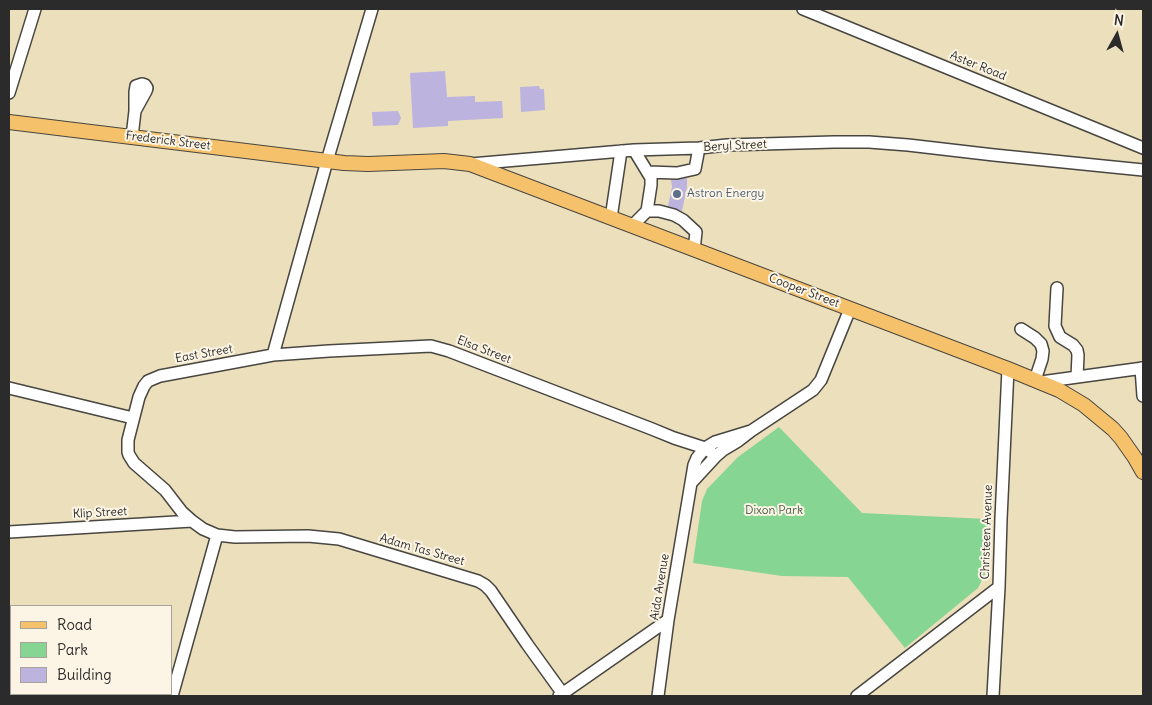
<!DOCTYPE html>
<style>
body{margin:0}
#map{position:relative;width:1152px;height:705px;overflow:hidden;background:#ecdfbc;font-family:Delius,sans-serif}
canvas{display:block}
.frame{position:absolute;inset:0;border:10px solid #2b2b2b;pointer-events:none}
.legend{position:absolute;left:10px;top:605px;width:162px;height:90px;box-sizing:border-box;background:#fcf5e5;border:1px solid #a8a49b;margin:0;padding:6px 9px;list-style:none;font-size:15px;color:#2b2b2b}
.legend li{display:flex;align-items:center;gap:10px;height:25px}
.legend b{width:25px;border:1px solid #a8a49b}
.north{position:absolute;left:1092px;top:10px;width:50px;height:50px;-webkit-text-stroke:4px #fcf5e5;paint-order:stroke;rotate:7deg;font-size:14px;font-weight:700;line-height:20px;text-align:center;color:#2b2b2b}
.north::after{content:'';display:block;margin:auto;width:18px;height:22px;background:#2b2b2b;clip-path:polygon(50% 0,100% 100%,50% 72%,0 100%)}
</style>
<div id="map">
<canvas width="1152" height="705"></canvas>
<div class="frame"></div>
<ul class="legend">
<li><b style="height:6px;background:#f5c16b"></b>Road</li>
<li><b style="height:14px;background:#87d593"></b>Park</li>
<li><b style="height:14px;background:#bcb3df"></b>Building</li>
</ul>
<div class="north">N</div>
</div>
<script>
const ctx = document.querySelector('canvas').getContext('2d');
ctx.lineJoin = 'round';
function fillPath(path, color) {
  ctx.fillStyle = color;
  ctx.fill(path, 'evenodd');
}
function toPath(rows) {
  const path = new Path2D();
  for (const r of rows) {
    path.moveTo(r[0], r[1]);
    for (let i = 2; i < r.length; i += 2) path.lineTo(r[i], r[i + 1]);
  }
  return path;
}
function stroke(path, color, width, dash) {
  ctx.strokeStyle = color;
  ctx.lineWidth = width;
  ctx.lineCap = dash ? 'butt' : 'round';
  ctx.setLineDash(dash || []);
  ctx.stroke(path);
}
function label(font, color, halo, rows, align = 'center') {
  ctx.font = font + ' Delius,sans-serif';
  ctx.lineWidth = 4;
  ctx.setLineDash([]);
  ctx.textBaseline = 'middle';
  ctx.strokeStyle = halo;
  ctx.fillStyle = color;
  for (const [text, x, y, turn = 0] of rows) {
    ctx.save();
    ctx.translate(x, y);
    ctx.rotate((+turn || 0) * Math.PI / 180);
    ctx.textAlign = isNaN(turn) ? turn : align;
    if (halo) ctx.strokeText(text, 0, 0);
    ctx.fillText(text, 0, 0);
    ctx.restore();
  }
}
const green = toPath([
 [779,427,862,513,987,519,985,574,978,588,905,648,848,577,782,576,693,563,702,501,707,489,738,457]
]);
const building = toPath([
 [445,71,447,97,475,96,475,102,502,101,503,118,448,121,448,126,413,128,410,73],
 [539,86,540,89,544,89,545,110,521,112,520,87],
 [398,111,401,118,398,125,373,126,372,112],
 [687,178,687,187,682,211,668,206,672,187,671,180]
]);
const minor = toPath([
 [803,9,1143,148],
 [9,93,35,9],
 [132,137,135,111,135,92,136,86,142,84,145,85,147,88,146,91,135,111],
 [634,150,651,178,651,185,647,211],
 [471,164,634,150,699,148,727,145,834,142,869,142,908,145,994,155,1143,170],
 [648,172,677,173,695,169,699,148],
 [611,218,621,151],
 [632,226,647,211,659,211,674,215,683,220,696,232,694,250],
 [1057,288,1055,326,1060,337,1073,345,1077,350,1078,355,1077,377],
 [1021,329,1035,338,1041,344,1043,351,1042,359,1035,380],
 [273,355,327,161,372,9],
 [1141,368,1143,396],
 [1041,382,1143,368],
 [9,388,133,418],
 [692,482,716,456,723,450,738,441,751,431,813,390,821,380,850,309],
 [9,532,192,521],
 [563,694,527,644,491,591,485,585,478,581,339,539,308,536,235,537,217,535,203,529,192,521,182,512,165,490,134,463,129,455,128,452,128,440,139,397,144,386,148,381,160,376,273,355,329,351,431,346,449,351,652,429,674,438,705,448,716,456],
 [172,696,217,535],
 [559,696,668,620],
 [658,696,668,620,694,465,697,458,705,448,715,442,751,431],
 [857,696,999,587],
 [993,696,999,587,1001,519,1008,369]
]);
const major = toPath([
 [9,122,344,163,368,164,444,161,470,164,1008,369,1059,390,1084,405,1113,429,1121,438,1135,458,1143,472]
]);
const markers = [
 [677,194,5,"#5c6f8a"]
];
const streetNames = [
 ["Aster Road",978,66,22],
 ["Frederick Street",168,141,7],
 ["Beryl Street",735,146,-3],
 ["Cooper Street",804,291,21],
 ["Elsa Street",484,350,21],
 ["East Street",204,354,-10],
 ["Klip Street",100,513,-3],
 ["Christeen Avenue",987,532,-88],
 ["Adam Tas Street",422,550,16],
 ["Aida Avenue",660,587,-81]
];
const serviceNames = [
 ["Astron Energy",687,194]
];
const parkNames = [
 ["Dixon Park",774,511]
];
fillPath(green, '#87d593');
fillPath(building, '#bcb3df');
stroke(minor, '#484641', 14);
stroke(major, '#484641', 16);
stroke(minor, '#fff', 11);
stroke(major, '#f5c16b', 14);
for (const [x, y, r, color] of markers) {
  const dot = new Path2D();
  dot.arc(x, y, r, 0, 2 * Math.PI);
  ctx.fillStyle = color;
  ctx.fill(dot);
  stroke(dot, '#fcf5e5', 2);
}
label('12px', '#2b2b2b', '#fcf5e5', streetNames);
label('12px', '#4e5e75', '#fcf5e5', serviceNames, 'left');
label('12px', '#475e4a', '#fcf5e5', parkNames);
</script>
